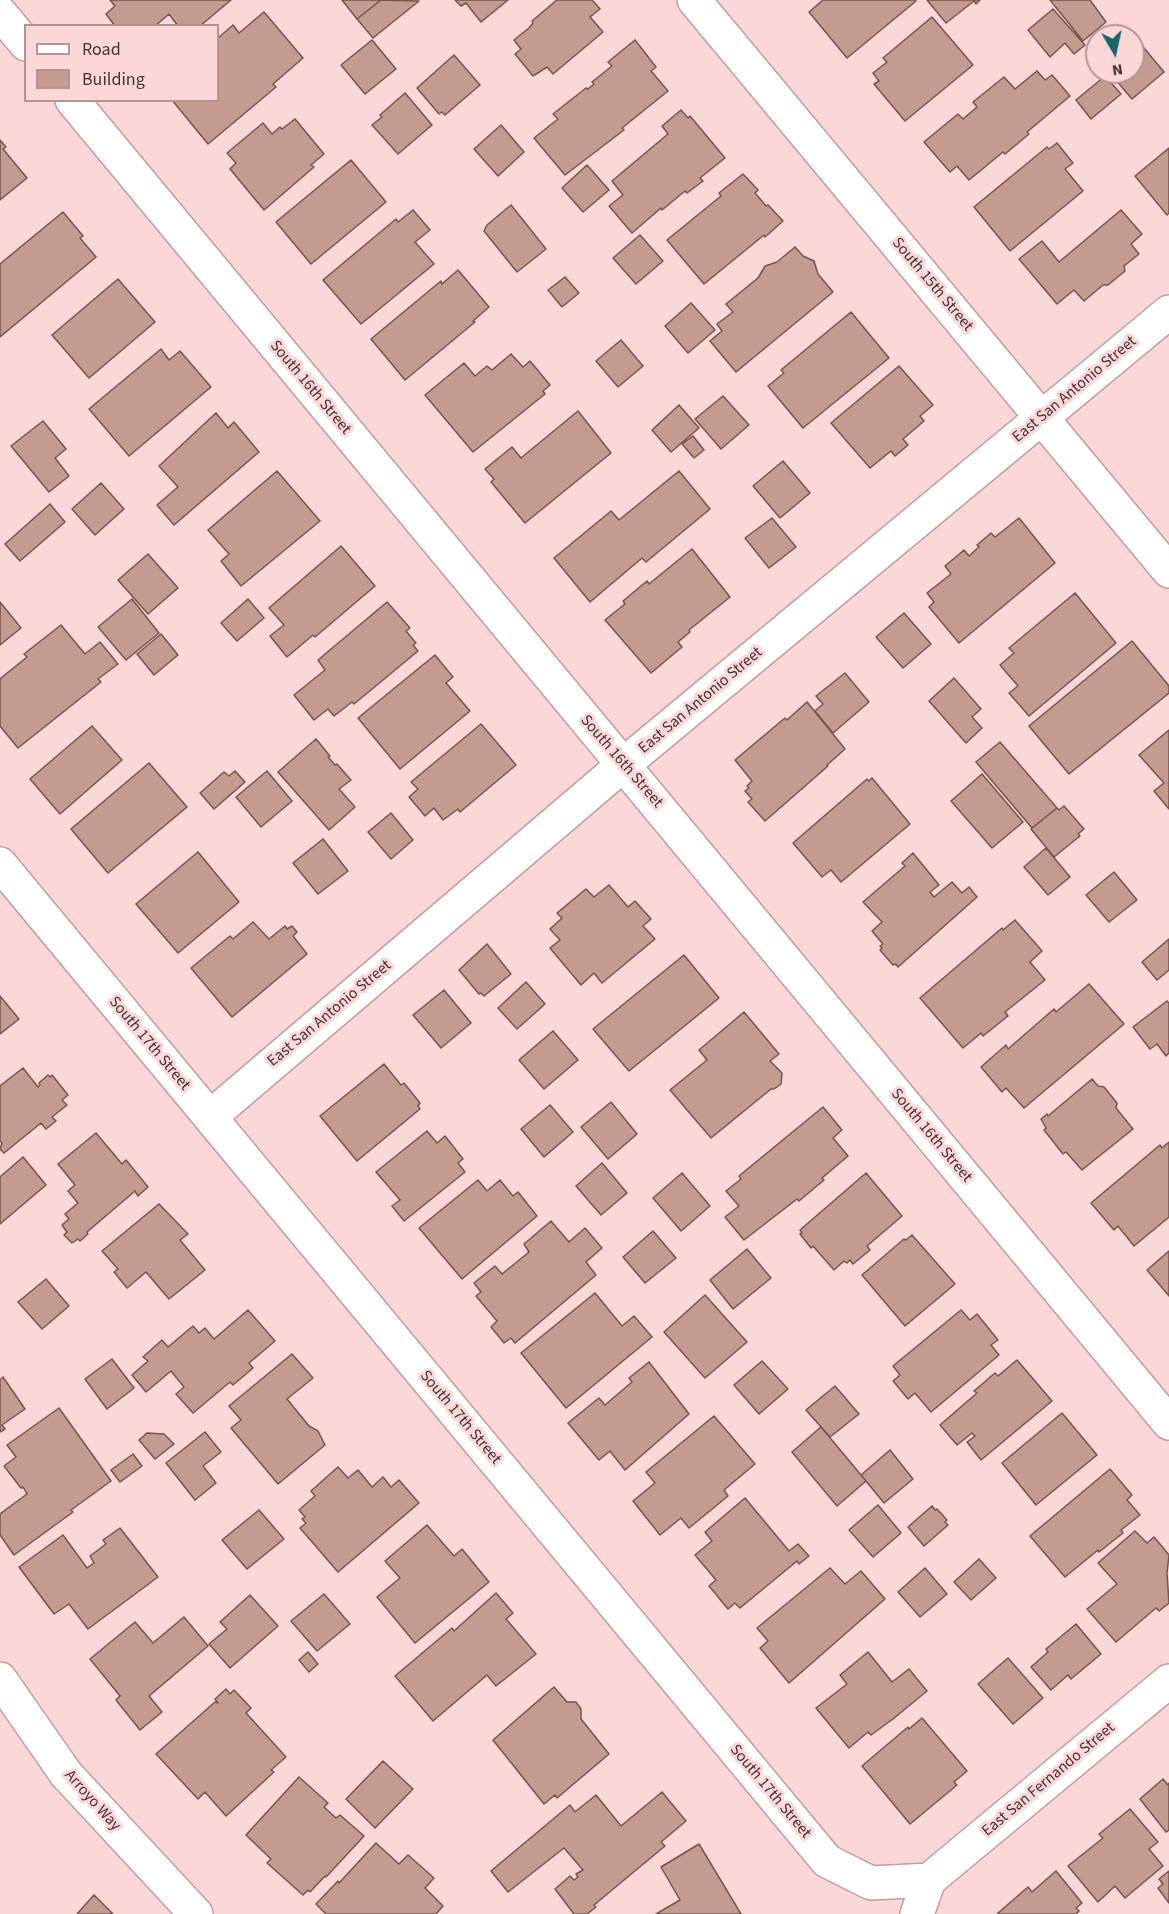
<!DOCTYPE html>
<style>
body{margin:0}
#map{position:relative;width:1169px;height:1914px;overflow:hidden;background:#fcd7d8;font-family:"Source Sans 3",sans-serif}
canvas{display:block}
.legend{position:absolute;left:24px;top:24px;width:195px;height:78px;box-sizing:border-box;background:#fcd7d8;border:2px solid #b39596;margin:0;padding:8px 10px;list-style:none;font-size:18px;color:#453334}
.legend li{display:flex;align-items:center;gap:12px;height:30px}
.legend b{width:30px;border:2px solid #b39596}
.north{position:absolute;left:1085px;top:24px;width:60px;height:60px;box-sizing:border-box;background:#fcd7d8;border:2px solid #b39596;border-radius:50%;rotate:171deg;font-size:16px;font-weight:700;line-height:24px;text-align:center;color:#453334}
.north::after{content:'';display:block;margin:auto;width:21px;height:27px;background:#176666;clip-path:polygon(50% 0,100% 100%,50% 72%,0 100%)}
</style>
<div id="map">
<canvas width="1169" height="1914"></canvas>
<ul class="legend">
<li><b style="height:8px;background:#fff"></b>Road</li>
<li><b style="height:16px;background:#c49b90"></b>Building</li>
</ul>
<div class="north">N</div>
</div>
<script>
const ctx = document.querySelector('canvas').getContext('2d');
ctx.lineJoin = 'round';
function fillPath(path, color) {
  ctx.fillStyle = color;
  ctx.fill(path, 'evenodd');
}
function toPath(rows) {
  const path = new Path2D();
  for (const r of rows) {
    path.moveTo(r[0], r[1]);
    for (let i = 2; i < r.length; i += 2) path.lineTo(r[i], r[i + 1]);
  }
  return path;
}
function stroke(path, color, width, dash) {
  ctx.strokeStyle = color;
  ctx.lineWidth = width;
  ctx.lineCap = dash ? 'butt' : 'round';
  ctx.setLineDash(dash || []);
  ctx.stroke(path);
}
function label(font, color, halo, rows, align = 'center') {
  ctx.font = font + ' "Source Sans 3",sans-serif';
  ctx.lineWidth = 6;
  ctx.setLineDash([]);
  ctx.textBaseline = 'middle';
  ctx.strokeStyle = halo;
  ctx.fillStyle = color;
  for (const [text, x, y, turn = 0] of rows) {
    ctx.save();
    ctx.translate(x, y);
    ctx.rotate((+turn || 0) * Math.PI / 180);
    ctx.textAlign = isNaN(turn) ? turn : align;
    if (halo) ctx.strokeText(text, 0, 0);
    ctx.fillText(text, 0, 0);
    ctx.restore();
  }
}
const building = toPath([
 [110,0,231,0,200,26,178,26,169,14,155,26,115,26,106,14,115,6,110,0],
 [342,0,381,0,357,19,342,0],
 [381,0,419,1,373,38,357,19,381,0],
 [455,0,508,0,481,22,466,3,461,6,455,0],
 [557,0,592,0,600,9,590,17,603,32,553,74,547,67,533,76,515,54,521,49,514,40,529,28,533,23,532,21,557,0],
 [823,0,915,0,916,1,847,58,809,12,823,0],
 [927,0,980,0,976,4,974,1,946,23,927,0],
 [1050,0,1090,0,1106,22,1083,41,1050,0],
 [1053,9,1085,45,1074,54,1065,43,1050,57,1028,30,1053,9],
 [264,12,303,58,273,84,276,87,208,144,172,100,218,100,218,38,233,25,239,33,264,12],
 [932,17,973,65,905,121,874,84,879,81,873,73,887,62,883,58,932,17],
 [372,40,396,69,365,94,341,65,372,40],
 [635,40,656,67,651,71,668,91,622,128,624,130,565,175,534,138,558,119,553,114,586,88,588,89,594,84,592,82,612,66,608,62,635,40],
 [1139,42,1164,72,1132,99,1109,72,1133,72,1133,48,1139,42],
 [454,55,480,85,445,115,442,112,439,114,417,88,454,55],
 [1037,71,1045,80,1052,75,1070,96,1027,132,1029,134,1005,154,1003,152,969,180,957,166,950,172,924,142,958,114,963,119,977,107,973,102,1004,77,1015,89,1037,71],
 [1105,76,1121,94,1091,119,1076,100,1105,76],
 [405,93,432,125,398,154,372,125,382,117,380,115,405,93],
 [681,110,688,118,690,116,725,158,700,178,703,181,687,193,685,191,662,210,661,208,632,233,609,206,623,195,612,181,668,134,662,126,681,110],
 [295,119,324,154,311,165,314,167,264,210,230,169,236,163,227,153,263,123,272,134,280,127,282,129,295,119],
 [501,125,524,152,498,176,474,149,501,125],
 [0,140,6,147,3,149,27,178,0,200,0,140],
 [1057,143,1073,163,1065,169,1083,191,1010,251,974,207,1047,147,1049,149,1057,143],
 [1169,148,1169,213,1167,215,1135,176,1169,148],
 [351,160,386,202,311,264,276,222,351,160],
 [587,165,609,190,583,212,562,188,587,165],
 [743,174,758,190,755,193,766,206,768,205,783,221,765,237,764,235,704,284,667,240,721,196,719,193,743,174],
 [511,205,546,249,517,272,484,231,487,225,511,205],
 [413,210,430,230,415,242,434,264,361,324,323,280,396,219,398,222,413,210],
 [1121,210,1142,234,1131,244,1139,254,1124,266,1125,271,1108,285,1103,285,1084,301,1074,290,1057,304,1019,259,1042,241,1059,262,1121,210],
 [63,212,83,236,80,238,96,257,0,337,0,264,63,212],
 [640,235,663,261,636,284,613,258,640,235],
 [795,247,803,256,814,261,818,274,833,292,736,372,710,341,722,331,717,324,733,312,726,304,758,278,765,266,777,262,795,247],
 [458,270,489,307,473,321,475,322,405,380,371,339,441,281,442,284,458,270],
 [565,277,579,293,562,307,548,290,565,277],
 [118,279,155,322,89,378,52,335,118,279],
 [691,303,715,330,688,353,665,326,691,303],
 [851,312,889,358,803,428,768,386,784,373,781,370,851,312],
 [621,340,643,366,618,387,596,361,621,340],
 [161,349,169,360,180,351,211,387,129,456,89,409,161,349],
 [511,354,523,367,530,361,550,385,543,391,545,394,473,452,425,395,464,363,475,376,487,366,492,370,511,354],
 [899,366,933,405,920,416,924,421,903,439,908,445,895,456,891,451,870,468,831,423,899,366],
 [723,396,749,425,721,449,695,419,723,396],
 [679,405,699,428,671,452,652,430,679,405],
 [578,411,611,453,525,523,491,482,494,479,485,469,512,447,521,458,578,411],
 [216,413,228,428,234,422,259,452,174,525,157,505,178,487,159,466,216,413],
 [43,421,66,449,55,458,69,476,49,492,11,446,43,421],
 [693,436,704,450,694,458,682,444,693,436],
 [783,461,810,493,780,518,753,486,783,461],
 [277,471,320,521,241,586,221,561,229,554,208,530,277,471],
 [679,471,710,509,646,562,642,558,590,602,554,558,611,511,619,520,679,471],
 [101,483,124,509,95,535,72,509,101,483],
 [50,504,65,522,20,561,5,544,50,504],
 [772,518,796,547,769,568,745,538,772,518],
 [1019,518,1055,563,959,643,929,607,934,602,927,593,951,574,945,566,964,550,969,556,979,547,977,545,991,533,995,537,1019,518],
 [341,546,375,586,315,637,313,635,287,657,270,636,284,625,269,608,341,546],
 [692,549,730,597,689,630,690,632,678,642,682,647,651,673,605,620,625,604,623,601,647,581,649,584,692,549],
 [148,554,178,588,148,614,118,580,148,554],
 [1075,593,1116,643,1029,716,1009,693,1018,686,1000,665,1014,653,1009,648,1075,593],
 [132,599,159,633,126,660,98,627,132,599],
 [248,599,264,618,237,641,221,623,248,599],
 [0,602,21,628,0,645,0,602],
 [387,602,410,628,406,631,416,643,413,645,418,651,354,704,352,702,334,716,328,709,314,720,294,695,325,670,318,660,387,602],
 [904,613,931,644,903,668,876,637,904,613],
 [61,625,85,654,100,642,118,664,98,679,101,682,18,748,0,726,0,679,27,657,24,654,61,625],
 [161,634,178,655,154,675,137,654,161,634],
 [1132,641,1169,686,1169,693,1069,774,1029,726,1132,641],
 [435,655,453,677,446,683,470,711,400,769,358,718,435,655],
 [845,673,869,702,833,733,815,711,823,704,816,696,845,673],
 [954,678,981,709,972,717,982,728,966,743,929,701,954,678],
 [807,702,845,749,827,765,828,766,765,821,748,802,752,799,745,791,749,788,747,786,752,781,735,760,785,718,787,720,807,702],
 [481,724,516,765,460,812,458,809,443,820,434,808,425,816,409,797,418,789,411,782,481,724],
 [92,726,122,760,60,814,30,779,92,726],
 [1169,730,1169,809,1154,791,1164,783,1139,755,1169,730],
 [316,739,330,756,328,757,335,765,337,764,351,780,339,789,355,807,329,830,278,772,316,739],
 [1000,742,1057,808,1032,828,976,762,1000,742],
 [149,763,187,807,108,873,71,829,149,763],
 [235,771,245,782,214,809,200,793,224,772,229,776,235,771],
 [267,771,292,801,261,827,236,797,267,771],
 [982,774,1023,822,992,848,951,801,982,774],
 [872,778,910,824,841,882,831,870,822,877,793,843,867,779,869,781,872,778],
 [1064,806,1084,829,1078,834,1080,836,1054,857,1031,829,1057,808,1059,810,1064,806],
 [391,813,413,840,391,859,368,832,391,813],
 [323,839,348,871,318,894,293,863,323,839],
 [1046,848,1070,877,1048,895,1024,867,1046,848],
 [198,852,239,902,178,953,136,904,198,852],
 [913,853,939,885,930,892,934,897,952,882,962,893,969,887,977,897,898,967,896,964,893,965,880,950,882,948,880,946,883,944,872,931,882,922,863,902,905,866,902,863,913,853],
 [1114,872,1137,900,1109,922,1086,895,1114,872],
 [609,885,628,907,635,901,651,919,643,926,655,939,602,983,594,973,581,985,550,948,560,940,550,929,562,918,557,913,586,889,594,897,609,885],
 [1015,920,1042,951,1030,962,1045,980,1005,1012,1008,1016,983,1036,981,1033,963,1048,920,998,1002,928,1003,930,1015,920],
 [253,922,269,939,285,926,287,929,292,926,297,932,293,936,307,954,232,1017,191,968,230,936,233,939,253,922],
 [1169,939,1169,970,1157,980,1142,962,1169,939],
 [487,944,511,974,484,996,481,993,479,994,459,970,487,944],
 [684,955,719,998,629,1071,593,1029,684,955],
 [526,982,545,1004,517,1029,498,1008,526,982],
 [1089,984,1124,1024,1024,1108,1006,1088,1002,1092,981,1067,1006,1045,1008,1049,1054,1009,1056,1012,1089,984],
 [444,990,471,1023,441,1048,413,1015,444,990],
 [0,996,19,1019,0,1034,0,996],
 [1167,1001,1169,1003,1169,1053,1166,1056,1157,1044,1150,1049,1133,1027,1167,1001],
 [744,1012,779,1054,770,1061,782,1073,781,1084,774,1089,771,1089,711,1138,670,1090,707,1060,699,1050,744,1012],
 [553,1031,578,1060,544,1089,519,1060,553,1031],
 [384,1064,401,1085,404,1083,420,1103,418,1106,420,1109,357,1161,320,1116,384,1064],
 [23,1068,38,1087,40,1085,39,1083,48,1075,50,1077,52,1075,68,1095,62,1100,67,1105,52,1117,56,1121,46,1129,41,1123,4,1153,0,1149,2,1143,0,1141,0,1086,23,1068],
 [1092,1079,1098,1086,1104,1087,1117,1103,1116,1108,1133,1129,1082,1170,1066,1152,1063,1154,1044,1130,1046,1128,1041,1119,1047,1114,1048,1116,1092,1079],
 [611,1102,637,1134,608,1159,581,1127,611,1102],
 [550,1105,573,1132,544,1157,521,1129,550,1105],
 [823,1107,842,1130,833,1138,848,1156,822,1178,824,1180,799,1201,797,1199,744,1240,725,1217,739,1206,726,1191,741,1179,739,1176,823,1107],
 [427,1131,437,1143,445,1136,463,1159,458,1163,465,1172,404,1221,392,1206,400,1200,376,1172,427,1131],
 [96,1133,122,1164,126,1160,148,1187,138,1196,135,1191,87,1232,88,1234,80,1241,78,1239,72,1243,64,1235,67,1232,62,1225,69,1219,65,1214,78,1203,68,1191,75,1185,58,1164,96,1133],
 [1169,1142,1169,1217,1134,1246,1118,1226,1114,1230,1091,1203,1160,1145,1162,1148,1169,1142],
 [23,1157,46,1185,0,1224,0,1177,23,1157],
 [602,1163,627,1193,601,1215,576,1186,602,1163],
 [682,1173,710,1206,681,1231,653,1198,682,1173],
 [866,1173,902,1216,867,1246,870,1250,853,1264,850,1260,847,1263,844,1261,834,1270,813,1246,811,1248,800,1234,802,1233,800,1230,866,1173],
 [478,1180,487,1191,500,1180,513,1196,518,1192,537,1216,462,1279,419,1228,478,1180],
 [159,1204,188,1234,180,1240,205,1270,169,1299,146,1272,127,1288,114,1272,118,1269,102,1251,159,1204],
 [551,1221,569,1242,585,1228,602,1248,586,1262,596,1275,515,1343,511,1338,504,1343,491,1327,497,1321,476,1296,481,1292,474,1283,495,1266,502,1274,529,1252,524,1244,551,1221],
 [653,1231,676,1258,645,1283,623,1257,653,1231],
 [912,1235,955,1284,905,1326,862,1275,904,1239,906,1240,912,1235],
 [747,1249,771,1278,733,1309,710,1280,747,1249],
 [1169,1251,1169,1296,1147,1270,1169,1251],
 [46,1279,69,1306,42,1329,18,1302,46,1279],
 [595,1293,622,1326,634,1316,652,1337,566,1408,521,1353,595,1293],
 [705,1295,747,1342,705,1378,664,1332,705,1295],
 [248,1310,275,1341,249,1363,253,1368,233,1385,230,1382,193,1413,176,1394,184,1387,171,1371,146,1392,132,1375,148,1361,143,1357,162,1340,168,1347,193,1326,199,1333,205,1328,214,1339,248,1310],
 [961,1310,970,1320,977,1314,998,1340,991,1345,999,1355,931,1412,915,1393,908,1399,893,1381,900,1375,893,1366,961,1310],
 [292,1354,313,1378,287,1399,309,1426,318,1431,325,1445,278,1484,231,1428,241,1420,229,1406,292,1354],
 [112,1359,134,1388,107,1409,85,1379,112,1359],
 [1017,1360,1052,1401,981,1460,967,1442,975,1436,972,1433,957,1445,940,1425,977,1393,974,1391,995,1373,998,1376,1017,1360],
 [762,1361,788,1389,759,1414,734,1385,762,1361],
 [649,1362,689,1414,625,1470,610,1451,599,1460,568,1423,599,1398,605,1405,632,1382,629,1378,649,1362],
 [3,1377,25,1409,2,1425,5,1429,0,1432,0,1380,3,1377],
 [835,1386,859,1414,830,1437,806,1410,835,1386],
 [59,1408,111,1481,71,1510,73,1512,14,1555,0,1535,0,1514,27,1494,23,1487,21,1488,4,1466,16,1457,7,1445,59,1408],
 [1062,1413,1097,1455,1036,1505,1002,1463,1062,1413],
 [714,1416,755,1464,724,1490,728,1496,689,1528,681,1518,660,1535,633,1501,655,1483,646,1472,714,1416],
 [821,1427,866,1481,837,1506,792,1452,821,1427],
 [205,1432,221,1452,203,1466,216,1483,195,1500,166,1463,205,1432],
 [147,1433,164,1434,174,1444,155,1459,139,1440,147,1433],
 [890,1450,913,1479,884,1503,861,1475,890,1450],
 [133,1454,142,1466,120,1482,111,1470,133,1454],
 [338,1467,348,1478,358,1470,372,1487,383,1477,391,1487,399,1480,419,1503,338,1572,300,1528,306,1523,302,1519,305,1517,299,1510,315,1496,311,1491,338,1467],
 [1110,1469,1132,1495,1127,1500,1140,1515,1121,1530,1123,1533,1099,1552,1098,1550,1065,1577,1030,1536,1110,1469],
 [745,1498,789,1551,798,1544,809,1556,799,1564,797,1561,740,1608,735,1603,728,1609,709,1586,716,1580,695,1555,712,1541,705,1532,745,1498],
 [878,1505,901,1533,873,1557,849,1530,878,1505],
 [932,1506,935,1510,937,1509,947,1520,945,1522,948,1525,924,1546,908,1527,932,1506],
 [259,1510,284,1539,247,1569,222,1540,259,1510],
 [427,1525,454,1556,462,1549,489,1582,415,1643,377,1597,400,1578,385,1561,427,1525],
 [120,1528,158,1577,88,1629,69,1604,54,1614,19,1567,63,1535,87,1568,94,1563,90,1556,106,1544,103,1540,120,1528],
 [1135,1531,1147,1543,1154,1537,1169,1555,1167,1573,1169,1603,1159,1611,1156,1608,1116,1642,1087,1609,1117,1584,1098,1563,1135,1531],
 [979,1559,996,1578,971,1600,954,1582,979,1559],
 [830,1568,845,1584,861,1571,885,1599,789,1683,760,1648,768,1641,757,1628,830,1568],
 [925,1568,947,1594,920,1617,898,1592,925,1568],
 [496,1593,513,1613,506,1619,536,1654,496,1686,487,1675,433,1721,395,1676,452,1628,454,1631,496,1593],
 [324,1594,350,1624,317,1651,291,1621,324,1594],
 [250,1595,278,1626,230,1668,209,1644,227,1629,220,1622,250,1595],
 [184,1617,208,1646,149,1696,162,1712,140,1730,116,1700,120,1696,90,1659,135,1622,153,1643,184,1617],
 [1076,1624,1101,1654,1071,1679,1068,1675,1051,1690,1031,1667,1048,1652,1046,1649,1076,1624],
 [308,1652,318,1664,309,1672,299,1660,308,1652],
 [868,1652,892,1682,909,1669,927,1691,893,1719,871,1735,868,1732,849,1748,816,1708,847,1684,840,1675,868,1652],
 [1008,1658,1043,1698,1013,1724,978,1684,1008,1658],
 [554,1687,567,1702,576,1702,581,1709,581,1719,609,1754,557,1798,555,1795,544,1804,493,1740,554,1687],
 [226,1689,230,1694,234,1690,251,1708,246,1713,286,1757,271,1770,274,1772,226,1816,205,1792,198,1799,156,1754,215,1702,218,1703,215,1699,226,1689],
 [922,1718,967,1771,954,1782,957,1785,910,1824,862,1766,908,1727,909,1729,922,1718],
 [383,1761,413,1789,375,1828,346,1799,383,1761],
 [299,1777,328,1803,324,1807,336,1818,340,1815,364,1836,326,1877,325,1876,310,1892,308,1890,303,1895,267,1863,271,1859,246,1835,299,1777],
 [1163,1779,1168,1785,1169,1783,1169,1830,1166,1832,1140,1799,1163,1779],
 [662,1792,686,1821,661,1842,665,1846,594,1905,596,1907,587,1914,574,1914,555,1889,570,1876,574,1880,578,1877,576,1874,583,1870,564,1848,508,1892,491,1871,570,1805,575,1812,596,1795,621,1826,662,1792],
 [1130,1809,1158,1842,1149,1849,1163,1866,1125,1898,1115,1886,1098,1902,1068,1866,1103,1838,1099,1834,1130,1809],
 [376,1843,399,1864,408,1855,434,1878,425,1888,443,1906,436,1914,326,1914,316,1904,338,1881,339,1883,376,1843],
 [699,1844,741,1914,656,1914,680,1900,661,1867,699,1844],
 [1056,1871,1082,1903,1076,1908,1079,1911,1076,1914,997,1914,1028,1887,1032,1892,1056,1871],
 [1169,1871,1169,1903,1158,1888,1163,1884,1159,1879,1169,1871],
 [94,1895,113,1914,77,1914,94,1895]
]);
const minor = toPath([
 [694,0,1169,571],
 [0,13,26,44],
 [72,100,1169,1423],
 [0,864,827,1861,871,1883,929,1880],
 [210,1117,623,765,1169,312],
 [0,1679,66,1774,196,1914],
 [917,1914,929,1880,1169,1681]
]);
const streetNames = [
 ["South 15th Street",932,285,50],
 ["South 16th Street",310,388,50],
 ["East San Antonio Street",1075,390,-40],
 ["East San Antonio Street",701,701,-40],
 ["South 16th Street",621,762,49],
 ["East San Antonio Street",330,1014,-40],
 ["South 17th Street",149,1044,50],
 ["South 16th Street",931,1136,50],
 ["South 17th Street",460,1418,50],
 ["East San Fernando Street",1049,1780,-40],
 ["South 17th Street",770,1792,50],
 ["Arroyo Way",92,1801,48]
];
fillPath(building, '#c49b90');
stroke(building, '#78544a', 1.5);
stroke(minor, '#c69c9d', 36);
stroke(minor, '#fff', 33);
label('16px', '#453334', '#fcd7d8', streetNames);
</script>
